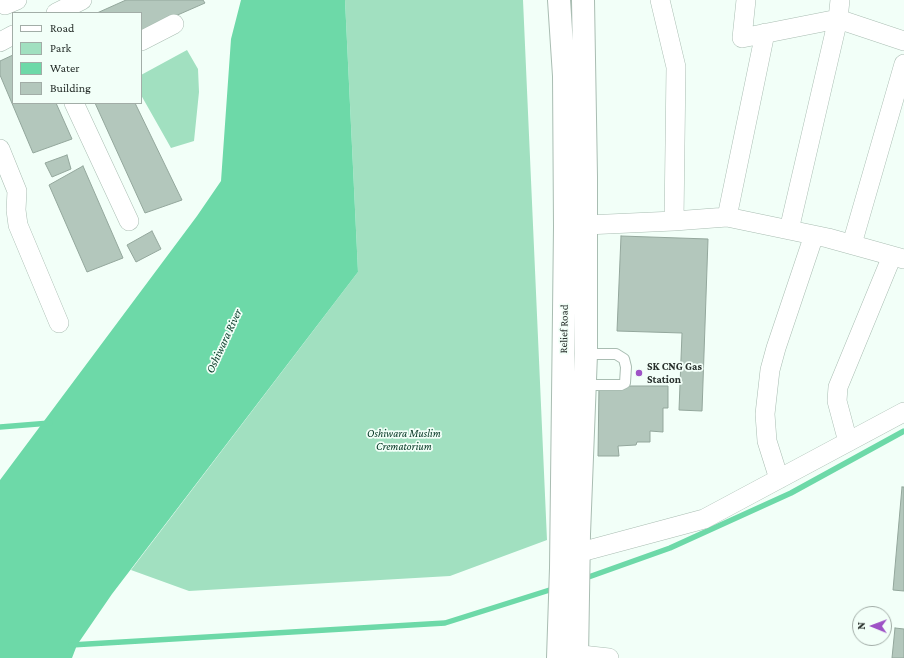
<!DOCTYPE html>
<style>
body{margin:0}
#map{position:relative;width:904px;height:658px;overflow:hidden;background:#f2fff8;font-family:"Crimson Pro",serif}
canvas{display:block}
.legend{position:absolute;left:12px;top:12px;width:130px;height:92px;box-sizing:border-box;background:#f2fff8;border:1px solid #a2ada7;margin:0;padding:5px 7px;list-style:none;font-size:12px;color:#29312d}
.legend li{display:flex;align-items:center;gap:8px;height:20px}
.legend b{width:20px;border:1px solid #a2ada7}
.north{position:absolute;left:852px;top:606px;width:40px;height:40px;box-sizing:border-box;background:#f2fff8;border:1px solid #a2ada7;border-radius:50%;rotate:271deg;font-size:11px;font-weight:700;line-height:16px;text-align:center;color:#29312d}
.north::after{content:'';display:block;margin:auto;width:14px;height:18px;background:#9e53c6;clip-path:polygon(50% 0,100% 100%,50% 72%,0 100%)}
</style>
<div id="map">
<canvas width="904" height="658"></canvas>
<ul class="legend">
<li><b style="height:5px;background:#fff"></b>Road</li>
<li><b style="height:11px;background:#a1e0c0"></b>Park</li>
<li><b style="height:11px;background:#6dd9a8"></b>Water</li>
<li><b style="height:11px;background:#b3c7bc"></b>Building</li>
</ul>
<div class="north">N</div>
</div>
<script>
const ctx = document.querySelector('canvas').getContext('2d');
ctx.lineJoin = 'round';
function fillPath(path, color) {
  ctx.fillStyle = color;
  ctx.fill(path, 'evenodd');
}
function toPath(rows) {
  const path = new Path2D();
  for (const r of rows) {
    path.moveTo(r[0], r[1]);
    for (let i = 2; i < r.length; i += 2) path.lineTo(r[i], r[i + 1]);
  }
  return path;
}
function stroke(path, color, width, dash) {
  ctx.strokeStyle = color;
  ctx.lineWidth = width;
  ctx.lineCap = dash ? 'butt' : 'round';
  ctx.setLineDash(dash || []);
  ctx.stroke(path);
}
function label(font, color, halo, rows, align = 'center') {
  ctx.font = font + ' "Crimson Pro",serif';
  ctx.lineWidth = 3.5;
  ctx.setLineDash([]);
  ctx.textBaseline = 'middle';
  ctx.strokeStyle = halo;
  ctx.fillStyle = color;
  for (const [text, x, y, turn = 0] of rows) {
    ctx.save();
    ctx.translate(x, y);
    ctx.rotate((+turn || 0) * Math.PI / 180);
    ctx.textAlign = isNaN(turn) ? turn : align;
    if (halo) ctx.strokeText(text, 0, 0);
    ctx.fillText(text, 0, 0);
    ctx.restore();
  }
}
const green = toPath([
 [345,0,523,0,547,540,450,576,189,591,131,570,358,272],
 [187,50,198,69,199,92,194,141,171,148,141,95,141,75]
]);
const water = toPath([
 [241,0,345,0,358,272,112,594,77,645,72,658,0,658,0,480,197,216,221,181,231,39]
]);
const stream = toPath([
 [0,427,50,423],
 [583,579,670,548,791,493,904,431],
 [71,645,445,623,556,588]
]);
const building = toPath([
 [126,0,203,0,205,3,141,31,141,13,97,13,126,0],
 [13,55,13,103,56,103,72,139,33,153,0,75,0,61,13,55],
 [95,103,135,103,182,200,145,213,95,103],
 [67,155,71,169,52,177,45,163,67,155],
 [83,166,123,258,87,272,49,185,83,166],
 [152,231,161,249,136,262,127,245,152,231],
 [621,236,708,239,702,411,679,410,682,333,617,331,621,236],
 [599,386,668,386,668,408,663,408,663,432,650,431,650,442,637,442,636,445,618,446,619,456,598,456,599,386],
 [902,487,904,487,904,591,893,590,902,487],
 [895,628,904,629,904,658,892,658,895,628]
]);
const lane = toPath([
 [585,385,621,385,625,383,626,367,624,359,616,354,586,354]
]);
const street = toPath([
 [660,0,676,67,674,221],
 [746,0,742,38,838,19,904,41],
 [0,2,5,5,17,0],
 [56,13,82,0],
 [141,41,174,24],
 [0,42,13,35],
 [74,103,129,221],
 [0,149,17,191,16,210,18,225,59,323],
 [727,217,765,33],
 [586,225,674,221,727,217,828,238,904,259],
 [789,230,838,19,840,0],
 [852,244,904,64],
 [848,442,837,401,838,387,892,256],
 [779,479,767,441,765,414,770,370,776,348,814,235],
 [566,556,704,519,904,412],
 [563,653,609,658]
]);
const secondary = toPath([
 [558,658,561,568,565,227,564,76,559,0],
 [577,658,579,534,586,354,586,177,583,0]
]);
const markers = [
 [639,373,4,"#9e53c6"]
];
const streetNames = [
 ["Relief Road",564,329,-89]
];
const poiNames = [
 ["SK CNG Gas",647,367],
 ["Station",647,380]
];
const parkNames = [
 ["Oshiwara Muslim",404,434],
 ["Crematorium",404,447]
];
const waterNames = [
 ["Oshiwara River",224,341,-65]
];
fillPath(green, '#a1e0c0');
fillPath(water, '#6dd9a8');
stroke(stream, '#6dd9a8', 5.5);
fillPath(building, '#b3c7bc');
stroke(building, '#93a79c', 1);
stroke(lane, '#a9bdb2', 12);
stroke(street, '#a9bdb2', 20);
stroke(secondary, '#a9bdb2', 24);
stroke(lane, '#fff', 10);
stroke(street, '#fff', 19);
stroke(secondary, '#fff', 22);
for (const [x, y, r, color] of markers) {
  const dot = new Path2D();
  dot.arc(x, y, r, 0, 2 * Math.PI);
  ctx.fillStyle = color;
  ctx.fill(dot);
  stroke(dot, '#f2fff8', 1.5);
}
label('11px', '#29312d', '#f2fff8', streetNames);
label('bold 11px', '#29312d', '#f2fff8', poiNames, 'left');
label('italic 11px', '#033522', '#f2fff8', parkNames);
label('italic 12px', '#063825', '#f2fff8', waterNames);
</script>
